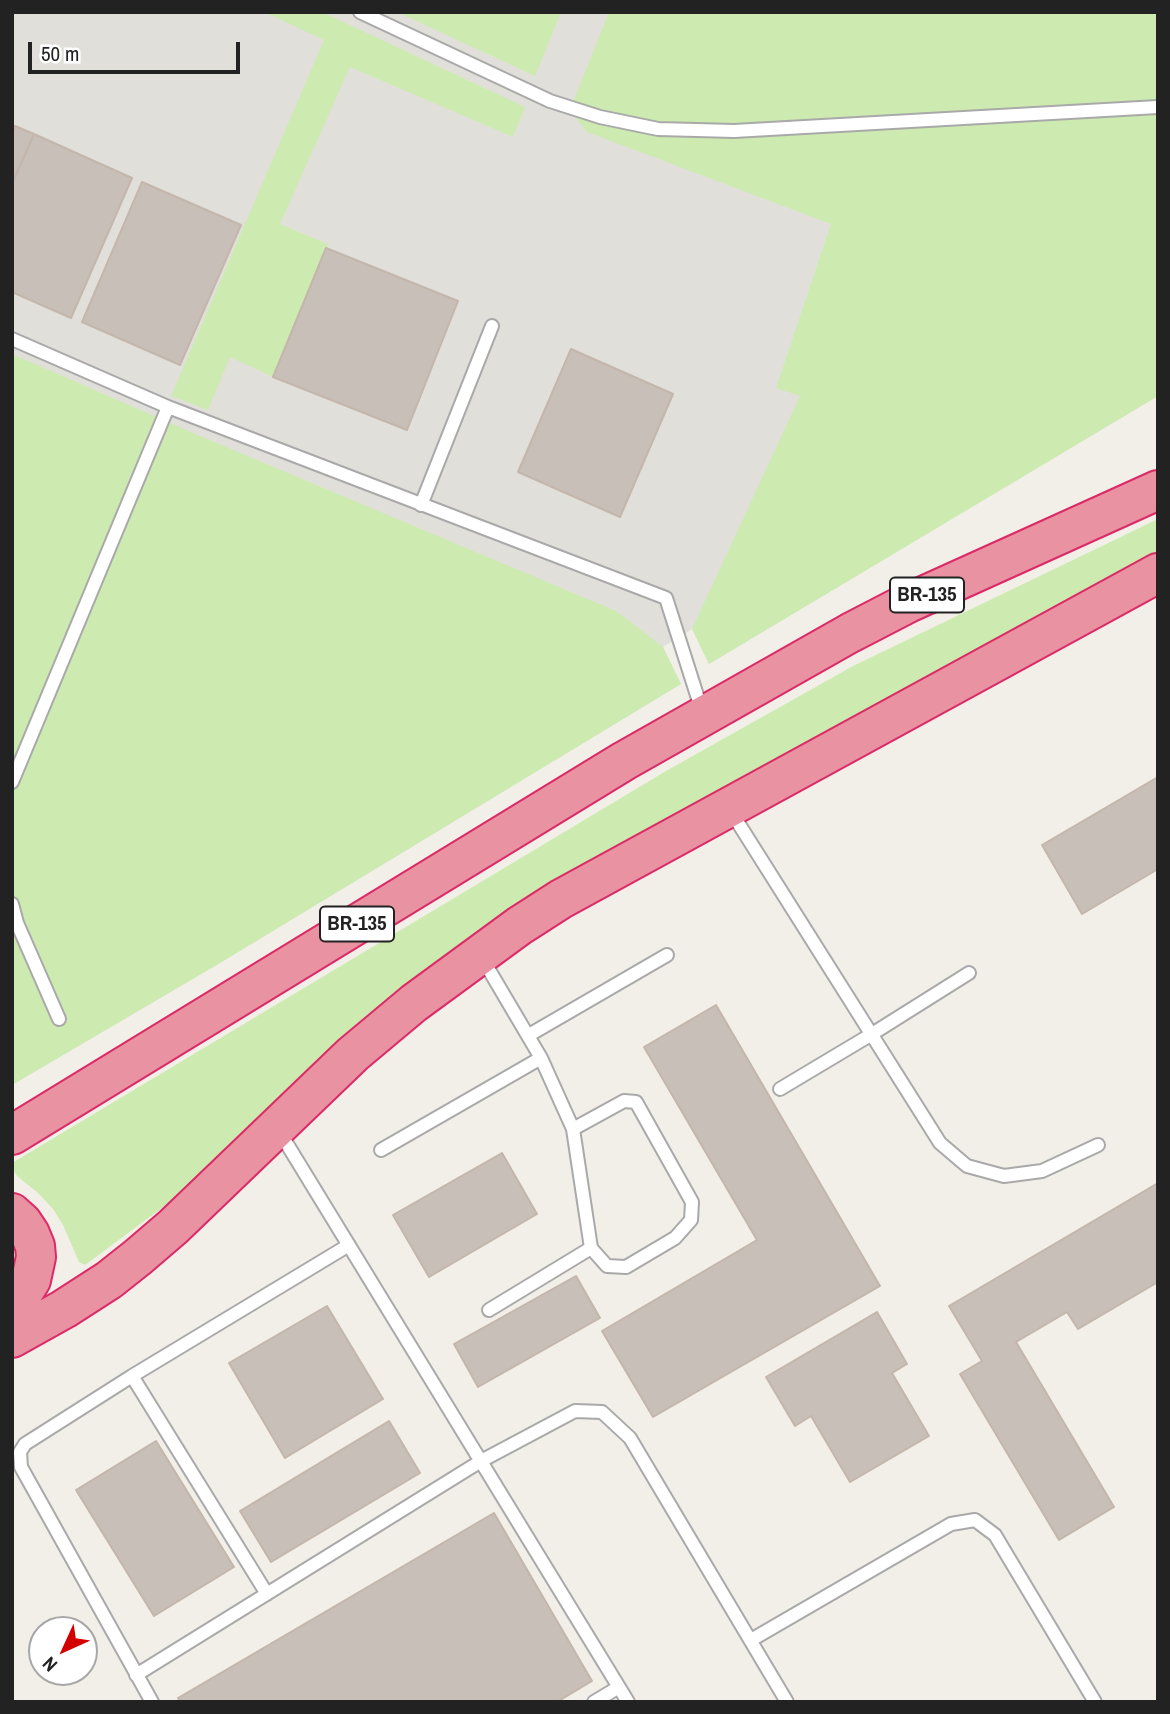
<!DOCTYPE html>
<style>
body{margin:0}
#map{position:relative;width:1170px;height:1714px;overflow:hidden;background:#f2efe9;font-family:"Archivo Narrow",sans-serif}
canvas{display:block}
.frame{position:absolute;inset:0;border:14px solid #222;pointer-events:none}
.north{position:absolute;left:28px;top:1616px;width:70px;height:70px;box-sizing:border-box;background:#fff;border:2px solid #a7a7a7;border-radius:50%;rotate:225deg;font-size:19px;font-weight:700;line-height:28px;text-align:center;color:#222}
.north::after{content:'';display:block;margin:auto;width:24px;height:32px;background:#d40000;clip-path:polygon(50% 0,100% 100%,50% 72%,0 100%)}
.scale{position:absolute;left:28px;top:42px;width:212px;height:32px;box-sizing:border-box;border:4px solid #222;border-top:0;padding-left:9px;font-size:21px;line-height:24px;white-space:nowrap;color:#222;-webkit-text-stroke:5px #fff;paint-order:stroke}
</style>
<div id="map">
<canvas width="1170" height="1714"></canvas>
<div class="frame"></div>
<div class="north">N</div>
<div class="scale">50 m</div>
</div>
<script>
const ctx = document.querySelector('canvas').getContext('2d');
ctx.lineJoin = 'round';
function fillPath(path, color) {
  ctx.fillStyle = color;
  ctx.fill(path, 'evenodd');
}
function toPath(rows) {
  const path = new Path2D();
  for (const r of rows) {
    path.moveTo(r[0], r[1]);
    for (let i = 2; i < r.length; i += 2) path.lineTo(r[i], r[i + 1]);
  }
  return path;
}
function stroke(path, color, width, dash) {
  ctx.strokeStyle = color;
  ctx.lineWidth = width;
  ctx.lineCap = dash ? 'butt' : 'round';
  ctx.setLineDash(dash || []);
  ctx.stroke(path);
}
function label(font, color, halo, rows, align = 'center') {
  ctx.font = font + ' "Archivo Narrow",sans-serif';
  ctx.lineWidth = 5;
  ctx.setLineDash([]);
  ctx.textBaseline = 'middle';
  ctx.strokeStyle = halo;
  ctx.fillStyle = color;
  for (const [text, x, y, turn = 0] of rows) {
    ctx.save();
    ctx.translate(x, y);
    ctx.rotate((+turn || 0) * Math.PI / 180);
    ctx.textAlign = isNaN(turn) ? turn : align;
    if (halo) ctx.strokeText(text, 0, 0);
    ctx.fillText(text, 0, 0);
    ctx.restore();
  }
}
const airport = toPath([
 [12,12,1158,12,1158,396,709,664,692,629,663,647,681,684,220,963,12,1085]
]);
const grass = toPath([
 [264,12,322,12,525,107,513,137,350,67,280,224,328,244,273,377,230,357,208,410,171,396,324,40],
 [397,12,561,12,535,76],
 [609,12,1158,12,1158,396,709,664,692,629,800,396,776,388,831,224,587,132,570,110],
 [12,354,200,436,616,611,663,647,681,684,220,963,12,1085],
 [1158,519,1158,554,386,1005,327,1052,178,1196,85,1265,79,1262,63,1225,53,1209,38,1193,17,1176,12,1168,12,1163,666,771,853,666]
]);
const building = toPath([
 [15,126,34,134,12,184,12,133,15,126],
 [34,134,132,178,71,318,12,292,12,184,34,134],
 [142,182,241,225,180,365,82,322,142,182],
 [326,248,458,301,407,430,273,377,326,248],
 [571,349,673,394,620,517,518,472,571,349],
 [1158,777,1158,869,1082,914,1042,845,1158,777],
 [716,1005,880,1286,653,1417,602,1331,757,1240,644,1047,716,1005],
 [502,1153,537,1214,429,1277,393,1215,502,1153],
 [1158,1183,1158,1282,1078,1329,1067,1312,1016,1342,1114,1507,1059,1540,960,1374,982,1361,949,1306,1158,1183],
 [576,1276,600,1318,478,1387,454,1344,576,1276],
 [327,1306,383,1399,285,1458,229,1363,327,1306],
 [877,1312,907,1364,892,1373,929,1436,850,1482,811,1416,795,1426,766,1377,877,1312],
 [389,1421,420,1473,271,1562,240,1511,389,1421],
 [156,1441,234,1567,154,1616,76,1490,156,1441],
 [494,1513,592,1681,557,1702,180,1702,178,1698,494,1513]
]);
const lane = toPath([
 [360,12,550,101,600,117,658,129,734,131,1158,107],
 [12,339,168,407,666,598,702,711],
 [421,505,492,326],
 [12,782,168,407],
 [730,810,940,1143,967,1166,1004,1176,1042,1171,1098,1145],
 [12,904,17,923,59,1019],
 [482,958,541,1058,573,1129,591,1248,607,1266,626,1267,675,1238,691,1220,692,1202,636,1102,624,1101,573,1129],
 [529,1035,667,955],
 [780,1089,872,1034,969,973],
 [279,1131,628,1702],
 [381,1150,541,1058],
 [489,1310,591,1248],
 [132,1376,267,1594],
 [751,1640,951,1524,975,1520,995,1535,1095,1702],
 [136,1675,481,1461,575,1411,602,1412,630,1438,787,1702],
 [152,1702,21,1467,20,1452,25,1444,132,1376,349,1245],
 [594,1702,619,1687]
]);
const highway = toPath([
 [12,1135,624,761,850,633,908,603,1158,490],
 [12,1213,22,1222,30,1234,35,1246,36,1257,31,1280,24,1291,12,1304],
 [12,1338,64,1309,109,1280,138,1257,173,1227,353,1054,414,1003,519,926,561,899,1158,573]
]);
const shields = [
 [927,595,74],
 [357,924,74]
];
const shieldNames = [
 ["BR-135",927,595],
 ["BR-135",357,924]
];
fillPath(airport, '#e1dfda');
fillPath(grass, '#cdebb0');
fillPath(building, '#c7bfb8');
stroke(building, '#c4b6ab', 2);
stroke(lane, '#a9a9a9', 16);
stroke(highway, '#dc2a67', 42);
stroke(lane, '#fff', 12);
stroke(highway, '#e892a2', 38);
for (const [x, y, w] of shields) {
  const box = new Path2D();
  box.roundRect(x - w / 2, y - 17.5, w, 35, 5);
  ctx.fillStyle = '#fff';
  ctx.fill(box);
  stroke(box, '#222', 2);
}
label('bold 21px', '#222', null, shieldNames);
</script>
